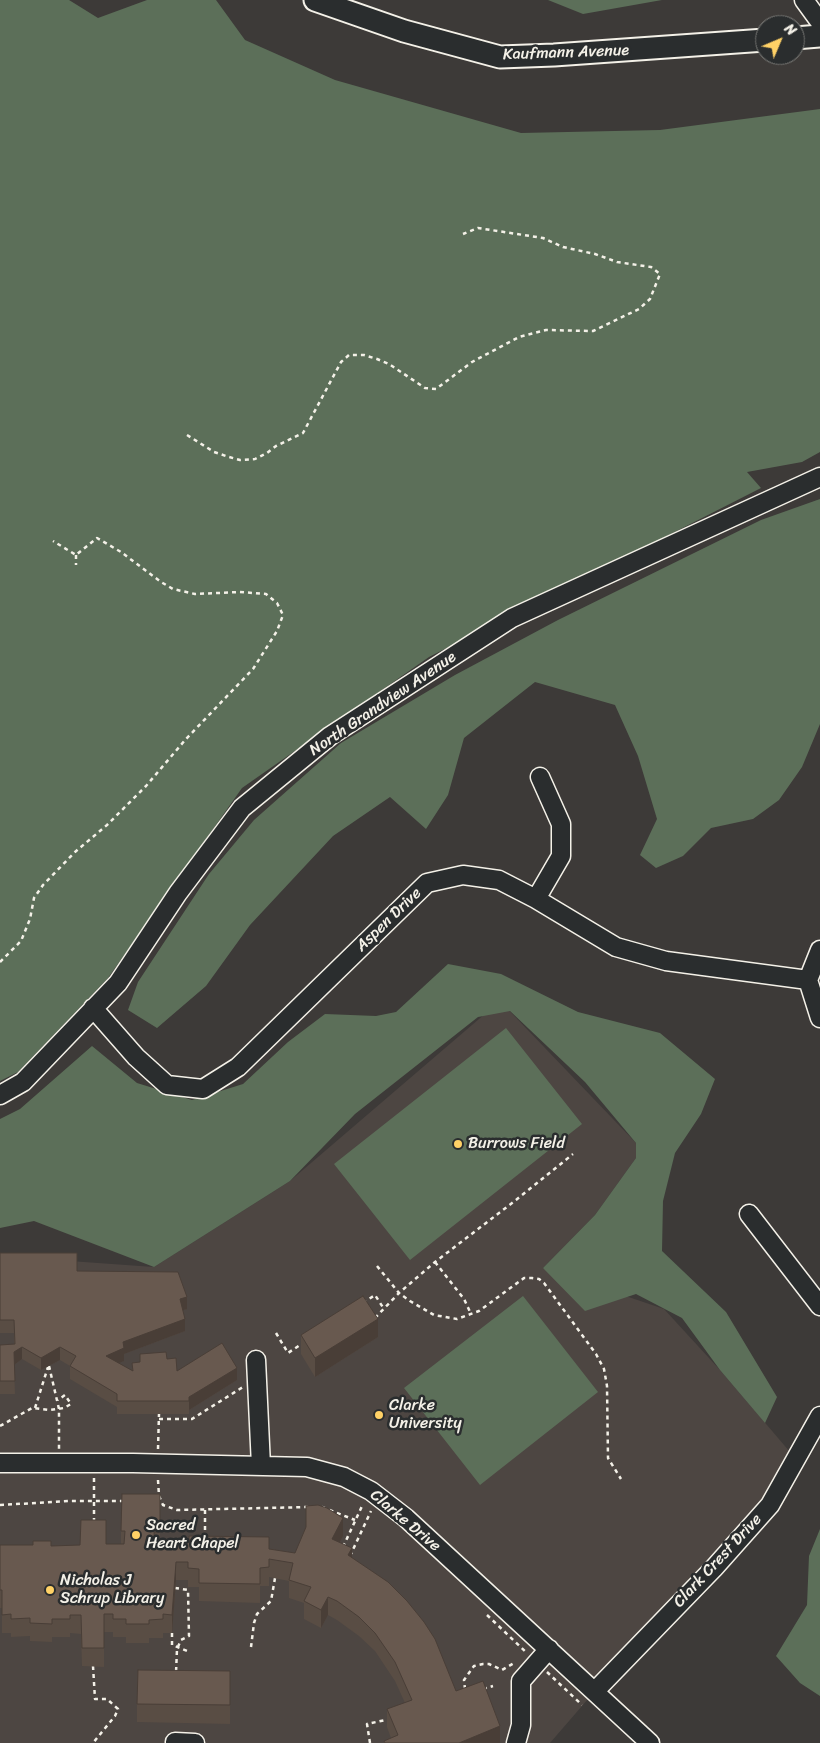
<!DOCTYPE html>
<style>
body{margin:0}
#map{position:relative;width:820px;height:1743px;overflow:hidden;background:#3d3a38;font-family:Sriracha,sans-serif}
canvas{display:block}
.north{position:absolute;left:755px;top:15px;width:50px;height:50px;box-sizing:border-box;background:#2a2d2e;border:1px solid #7b7b78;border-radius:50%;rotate:45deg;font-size:14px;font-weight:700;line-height:20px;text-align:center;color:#f4f1e8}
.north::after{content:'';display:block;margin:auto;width:18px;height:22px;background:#ffd166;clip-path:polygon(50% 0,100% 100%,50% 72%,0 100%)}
</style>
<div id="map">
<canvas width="820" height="1743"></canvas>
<div class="north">N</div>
</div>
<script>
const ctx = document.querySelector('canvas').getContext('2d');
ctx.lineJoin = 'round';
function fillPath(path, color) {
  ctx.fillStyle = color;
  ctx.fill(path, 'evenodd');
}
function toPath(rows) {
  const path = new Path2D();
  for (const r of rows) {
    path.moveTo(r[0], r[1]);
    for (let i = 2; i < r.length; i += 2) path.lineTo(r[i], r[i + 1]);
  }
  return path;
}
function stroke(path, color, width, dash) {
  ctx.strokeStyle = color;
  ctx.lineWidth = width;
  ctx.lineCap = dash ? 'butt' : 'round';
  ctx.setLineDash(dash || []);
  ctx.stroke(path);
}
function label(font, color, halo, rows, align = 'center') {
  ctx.font = font + ' Sriracha,sans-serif';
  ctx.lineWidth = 5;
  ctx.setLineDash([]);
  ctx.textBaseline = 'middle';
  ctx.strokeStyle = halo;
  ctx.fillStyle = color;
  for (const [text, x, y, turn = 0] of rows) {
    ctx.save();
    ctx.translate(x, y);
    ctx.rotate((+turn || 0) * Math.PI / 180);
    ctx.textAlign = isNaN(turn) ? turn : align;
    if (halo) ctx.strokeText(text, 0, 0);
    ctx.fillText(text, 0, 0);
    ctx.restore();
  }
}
const built = toPath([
 [500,1001,636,1143,636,1158,595,1215,543,1268,664,1309,720,1370,796,1459,770,1505,595,1691,550,1743,0,1743,0,1256,154,1267,290,1181]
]);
const green = toPath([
 [0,0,69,0,98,18,147,0,216,0,245,40,335,80,521,133,660,130,820,109,820,452,802,462,747,472,761,488,429,657,242,788,108,978,18,1072,0,1081],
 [548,0,662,0,583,14],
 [820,499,820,724,802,767,779,800,753,819,711,828,683,856,656,868,640,855,657,819,638,756,615,705,535,682,464,738,448,795,426,829,390,797,333,836,250,925,206,986,157,1028,128,1010,138,982,209,874,254,820,341,743,455,675,558,620,761,520],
 [448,964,501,974,578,1012,660,1033,715,1079,701,1114,675,1153,663,1201,662,1251,726,1312,777,1397,765,1423,720,1370,682,1318,636,1294,585,1311,543,1268,595,1215,636,1158,636,1143,585,1082,510,1011,478,1017,355,1114,290,1181,154,1267,34,1221,0,1228,0,1119,20,1109,92,1046,137,1083,192,1100,243,1084,288,1042,325,1014,376,1016,396,1012],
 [506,1028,582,1124,410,1260,334,1164],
 [523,1296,598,1392,480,1485,404,1388],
 [820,1529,820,1696,800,1683,776,1656,807,1605,809,1556]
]);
const path = toPath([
 [187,435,214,452,229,457,240,460,255,459,267,453,276,446,303,433,341,362,349,355,364,355,377,359,389,364,425,388,436,389,472,362,519,337,546,330,593,331,639,309,650,299,660,274,651,267,617,262,595,254,563,247,543,238,478,228,463,234],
 [76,555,76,565],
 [0,962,21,941,30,919,34,898,43,885,75,852,107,825,146,786,186,739,253,669,277,631,283,615,277,603,266,594,240,592,195,594,173,589,161,582,121,552,97,538,76,555,53,541],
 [435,1262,464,1299,471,1314],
 [377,1266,399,1293,410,1301,434,1315,457,1319,479,1311,524,1278,532,1278,539,1279,544,1283,596,1354,604,1369,607,1386,608,1458,621,1479],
 [363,1303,375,1295,384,1309],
 [375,1318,399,1293,435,1262,516,1200,573,1154],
 [276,1333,288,1353,303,1343],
 [49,1366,59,1409,59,1449],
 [35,1408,48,1367],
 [159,1419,192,1419,243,1387],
 [0,1426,32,1408,50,1410,64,1408,71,1404,65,1395,58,1400],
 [158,1449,159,1414],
 [158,1480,159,1496,163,1505,177,1510,309,1507],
 [0,1505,70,1501,123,1501],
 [322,1507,355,1520],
 [94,1522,94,1478],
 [205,1538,205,1509],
 [343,1547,363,1504],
 [350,1556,371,1511],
 [175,1588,188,1590,189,1636,181,1640,177,1649,176,1673],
 [487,1615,527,1653],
 [172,1633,172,1645,190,1652],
 [251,1647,254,1623,257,1614,271,1601,275,1578],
 [93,1666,95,1699,107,1699,118,1709,115,1716,93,1743],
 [547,1672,582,1705],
 [465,1689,464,1680,474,1666,483,1664,489,1664,502,1670,516,1662],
 [483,1689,493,1686],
 [370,1743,367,1724,390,1719]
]);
const minor = toPath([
 [804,0,820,22],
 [536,899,561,856,561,824,540,777],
 [820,950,808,980,820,1018],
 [93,1008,136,1057,167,1085,203,1089,238,1067,427,883,463,875,499,880,536,899,616,947,666,961,808,980],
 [0,1095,23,1082,118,983,178,893,242,808,330,736,512,618,820,477],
 [749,1214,820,1306],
 [256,1360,261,1466],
 [0,1463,133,1463,307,1467,344,1477,371,1491,406,1518,650,1743],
 [595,1691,714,1568,770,1505,820,1416],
 [175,1742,195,1743],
 [516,1743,521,1725,521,1681,549,1649]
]);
const major = toPath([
 [315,0,404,31,500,57,554,55,765,40],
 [795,38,820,36]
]);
const wall = toPath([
 [0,1253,77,1271,187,1309,183,1310,185,1331,124,1354,124,1361,118,1363,132,1371,132,1363,140,1362,140,1354,167,1359,177,1371,237,1380,189,1410,189,1414,117,1414,117,1407,70,1379,70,1366,60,1360,41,1370,22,1359,14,1365,15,1394,0,1394,0,1345,14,1344,14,1333,0,1333],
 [301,1335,378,1337,315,1377,301,1354],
 [160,1494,160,1545,269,1549,295,1553,343,1536,340,1542,456,1691,500,1743,384,1743,384,1741,391,1738,387,1727,387,1709,405,1703,395,1681,375,1651,359,1636,337,1620,328,1615,321,1628,304,1619,304,1603,289,1598,289,1581,269,1577,269,1586,260,1586,260,1603,199,1601,199,1587,188,1587,188,1580,176,1580,172,1633,163,1633,163,1638,149,1638,149,1643,126,1643,126,1637,113,1637,113,1632,104,1632,104,1667,82,1666,81,1634,70,1633,70,1637,52,1637,52,1642,30,1641,30,1636,11,1637,11,1633,2,1633,2,1608,0,1608,0,1545,33,1545,33,1541,51,1546,121,1544,121,1531],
 [230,1671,230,1724,137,1722,137,1704]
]);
const shadedWall = toPath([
 [187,1297,187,1309,180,1311,180,1299],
 [185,1319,185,1331,124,1354,124,1361,106,1368,106,1356,123,1342],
 [378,1319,378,1337,315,1377,315,1358],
 [22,1347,22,1359,14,1365,14,1352],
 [60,1347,60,1360,41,1370,41,1358],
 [237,1368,237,1380,189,1410,189,1397],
 [343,1518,343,1536,332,1557,332,1539],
 [352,1548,352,1566,348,1555],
 [176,1562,176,1580,172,1633,172,1615],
 [328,1597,328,1615,321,1628,321,1610],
 [500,1726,500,1743,459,1743]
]);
const building = toPath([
 [0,1253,77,1253,77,1271,178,1272,187,1297,180,1299,185,1319,123,1342,124,1348,106,1356,133,1371,132,1363,140,1362,140,1354,166,1352,167,1359,176,1358,177,1371,222,1343,237,1368,189,1397,189,1401,117,1401,117,1394,70,1366,76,1356,60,1347,41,1358,22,1347,14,1352,15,1381,0,1381,0,1345,15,1344,14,1320,0,1320,0,1253],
 [363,1296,378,1319,315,1358,301,1335,363,1296],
 [122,1494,160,1494,160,1532,154,1532,155,1545,176,1546,176,1542,189,1542,189,1536,269,1537,269,1549,295,1553,306,1527,306,1506,318,1505,327,1508,343,1518,332,1539,352,1548,348,1555,388,1582,407,1601,424,1622,435,1639,456,1691,483,1681,500,1726,459,1743,385,1743,384,1741,398,1735,387,1709,412,1700,395,1662,375,1633,359,1617,337,1601,328,1597,321,1610,304,1601,311,1587,289,1580,293,1563,269,1559,269,1567,260,1568,260,1584,199,1583,199,1569,188,1568,188,1562,176,1562,172,1615,163,1614,163,1619,149,1620,149,1624,126,1624,126,1619,113,1619,113,1614,104,1614,104,1648,82,1648,81,1615,70,1615,70,1619,52,1619,52,1624,30,1623,30,1618,11,1619,11,1614,2,1615,2,1590,0,1590,0,1545,33,1545,33,1541,51,1541,51,1546,80,1545,81,1520,106,1520,106,1544,124,1544,125,1531,121,1531,122,1494],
 [138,1670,230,1671,230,1705,137,1704,138,1670]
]);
const markers = [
 [458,1144,5,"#ffd166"],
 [379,1415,5,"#ffd166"],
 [136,1535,5,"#ffd166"],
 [50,1590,5,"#ffd166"]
];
const streetNames = [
 ["Kaufmann Avenue",566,53,-2],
 ["North Grandview Avenue",383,704,-34],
 ["Aspen Drive",389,920,-44],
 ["Clarke Drive",405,1521,40],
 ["Clark Crest Drive",718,1561,-47]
];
const poiNames = [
 ["Burrows Field",468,1144],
 ["Clarke",389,1406],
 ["University",389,1424],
 ["Sacred",146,1526],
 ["Heart Chapel",146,1544],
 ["Nicholas J",60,1581],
 ["Schrup Library",60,1599]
];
fillPath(built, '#4d4642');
fillPath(green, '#5c6f59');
stroke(minor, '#f4f1e8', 21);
stroke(major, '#f4f1e8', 25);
stroke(path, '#f4f1e8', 2.5, [4, 4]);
stroke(minor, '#2a2d2e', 18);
stroke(major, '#2a2d2e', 21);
fillPath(wall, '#594d44');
fillPath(shadedWall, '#493e37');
fillPath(building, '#68594f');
stroke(building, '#493e37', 1);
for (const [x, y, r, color] of markers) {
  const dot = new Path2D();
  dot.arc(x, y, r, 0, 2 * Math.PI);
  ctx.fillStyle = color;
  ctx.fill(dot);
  stroke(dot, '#2a2d2e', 2);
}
label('16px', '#f4f1e8', '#2a2d2e', streetNames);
label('16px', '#f4f1e8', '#2a2d2e', poiNames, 'left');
</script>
